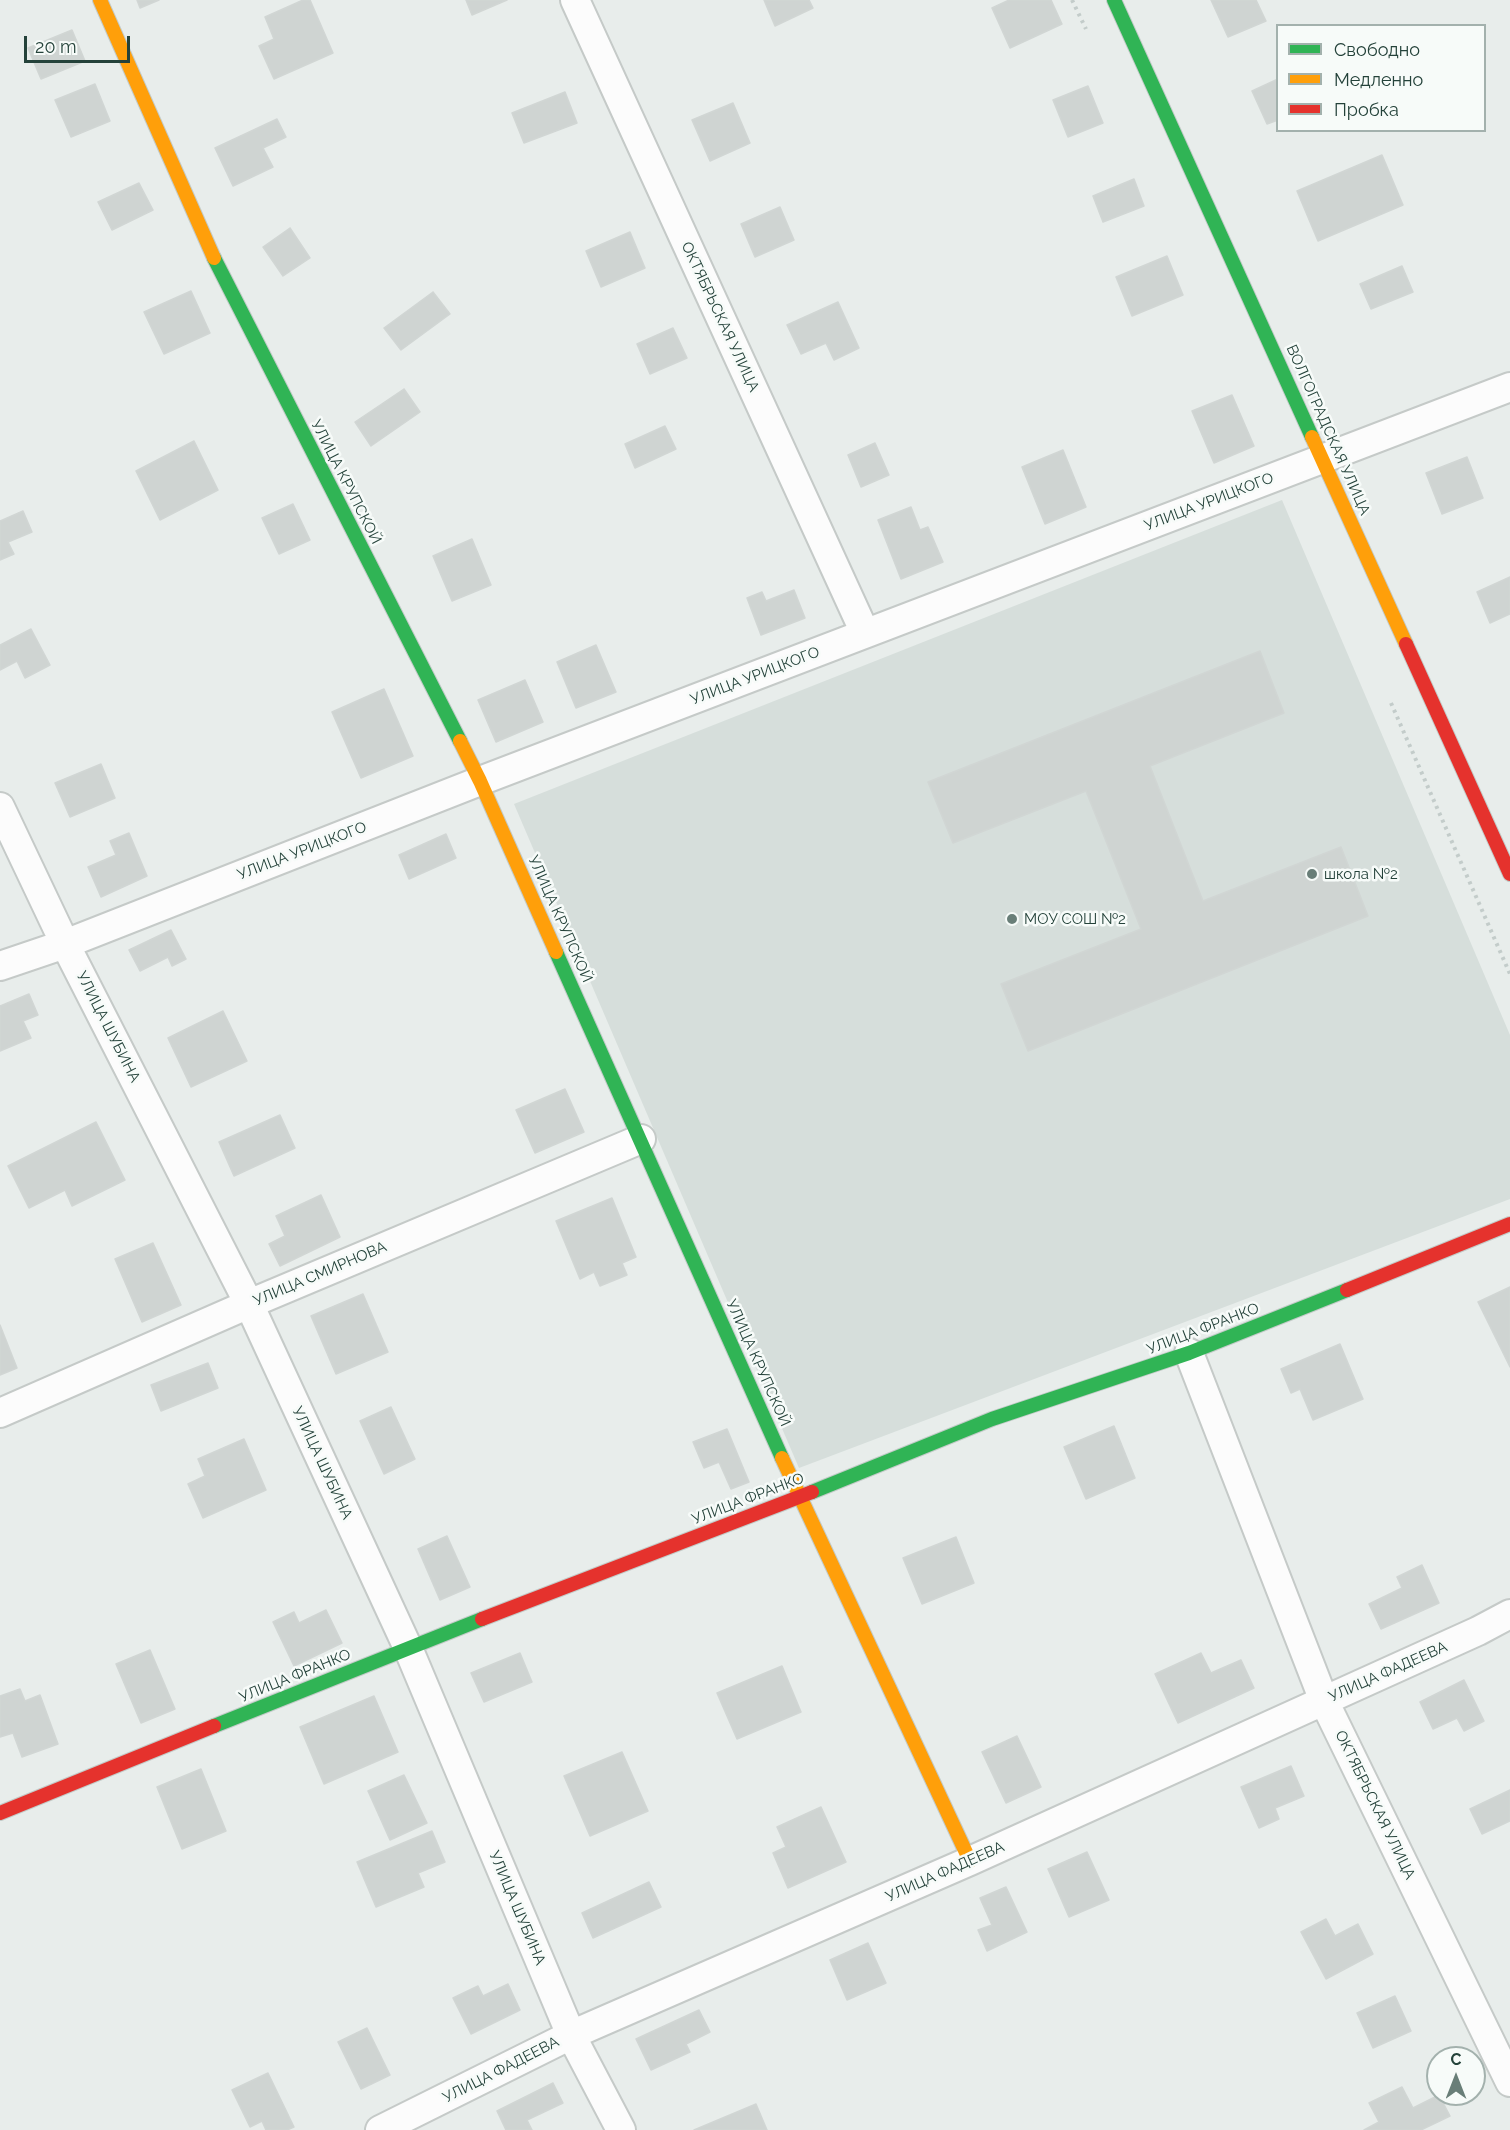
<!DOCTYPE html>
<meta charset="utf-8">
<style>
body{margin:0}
#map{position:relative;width:1510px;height:2130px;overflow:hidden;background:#e8edeb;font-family:Raleway,sans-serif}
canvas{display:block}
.legend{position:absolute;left:1276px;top:24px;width:210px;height:108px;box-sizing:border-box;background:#f7fbf9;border:2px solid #a3b1ad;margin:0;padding:8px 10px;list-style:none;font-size:18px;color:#24423a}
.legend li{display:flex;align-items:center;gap:12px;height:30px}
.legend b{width:30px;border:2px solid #a3b1ad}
.north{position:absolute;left:1426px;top:2046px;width:60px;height:60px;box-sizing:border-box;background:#f7fbf9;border:2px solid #a3b1ad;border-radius:50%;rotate:0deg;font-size:16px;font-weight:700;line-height:24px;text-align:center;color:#24423a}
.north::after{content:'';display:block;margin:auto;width:21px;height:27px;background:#697e78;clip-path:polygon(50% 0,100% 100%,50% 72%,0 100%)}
.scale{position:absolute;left:24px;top:36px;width:106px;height:27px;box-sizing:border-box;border:3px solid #24423a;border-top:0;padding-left:8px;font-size:18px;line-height:21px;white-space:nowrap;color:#24423a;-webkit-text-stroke:4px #f7fbf9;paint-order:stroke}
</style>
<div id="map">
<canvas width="1510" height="2130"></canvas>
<ul class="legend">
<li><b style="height:8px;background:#30b455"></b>Свободно</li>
<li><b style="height:8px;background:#ff9f0a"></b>Медленно</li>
<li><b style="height:8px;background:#e5322d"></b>Пробка</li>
</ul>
<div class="north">С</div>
<div class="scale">20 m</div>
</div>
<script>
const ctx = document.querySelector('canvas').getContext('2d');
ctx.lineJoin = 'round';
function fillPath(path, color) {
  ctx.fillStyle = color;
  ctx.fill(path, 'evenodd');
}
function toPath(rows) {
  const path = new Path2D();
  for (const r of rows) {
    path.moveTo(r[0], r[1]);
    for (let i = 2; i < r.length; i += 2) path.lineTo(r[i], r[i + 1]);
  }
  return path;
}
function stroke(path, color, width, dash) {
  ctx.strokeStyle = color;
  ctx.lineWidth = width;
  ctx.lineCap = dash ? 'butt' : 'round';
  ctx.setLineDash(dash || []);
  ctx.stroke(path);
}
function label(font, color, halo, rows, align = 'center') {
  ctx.font = font + ' Raleway,sans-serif';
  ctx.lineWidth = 5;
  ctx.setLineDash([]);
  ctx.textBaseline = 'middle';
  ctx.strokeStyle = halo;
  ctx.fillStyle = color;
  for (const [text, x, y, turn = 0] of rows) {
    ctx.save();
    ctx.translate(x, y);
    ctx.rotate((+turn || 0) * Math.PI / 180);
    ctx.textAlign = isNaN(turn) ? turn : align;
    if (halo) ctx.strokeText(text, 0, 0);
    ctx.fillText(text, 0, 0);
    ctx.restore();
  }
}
const built = toPath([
 [1282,500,1510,1035,1510,1199,799,1468,514,804]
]);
const building = toPath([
 [137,0,159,0,140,8,137,0],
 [303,0,310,0,333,53,274,79,259,46,274,39,265,17,303,0],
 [466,0,507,0,472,15,466,0],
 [764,0,809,0,813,8,775,26,764,0],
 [1009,0,1051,0,1062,24,1010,48,992,8,1009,0],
 [1211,0,1256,0,1266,21,1228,37,1211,0],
 [72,30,85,61,41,79,28,48,72,30],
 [1278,79,1278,120,1267,124,1252,91,1278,79],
 [95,84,110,121,71,137,55,100,95,84],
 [1088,86,1103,123,1068,137,1053,100,1088,86],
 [565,92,577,123,524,143,512,113,565,92],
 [733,103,750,143,710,161,692,120,733,103],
 [277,119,286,137,263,148,273,167,233,186,215,148,277,119],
 [1382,155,1403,205,1318,241,1297,191,1382,155],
 [1134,179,1144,206,1103,222,1093,196,1134,179],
 [139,183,153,210,112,230,98,202,139,183],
 [780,207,794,240,755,257,741,224,780,207],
 [290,228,310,258,283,276,263,247,290,228],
 [630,232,645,268,601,287,586,251,630,232],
 [1167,256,1183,295,1132,316,1116,277,1167,256],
 [1402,266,1413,292,1371,309,1360,284,1402,266],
 [191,291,210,333,164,354,144,312,191,291],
 [433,292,450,314,401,350,384,328,433,292],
 [838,302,859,348,834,360,826,343,801,354,787,325,838,302],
 [673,328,687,358,650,374,637,344,673,328],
 [404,389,420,412,371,446,355,422,404,389],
 [1232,395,1254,446,1214,463,1192,411,1232,395],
 [665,426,676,449,635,468,625,444,665,426],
 [194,441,218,490,160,520,136,471,194,441],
 [875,443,889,475,861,487,848,455,875,443],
 [1063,450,1086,507,1045,524,1022,467,1063,450],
 [1467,457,1483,498,1442,514,1426,473,1467,457],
 [293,504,310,540,279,554,262,518,293,504],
 [911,507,920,530,928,527,943,562,901,579,878,520,911,507],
 [23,511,32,532,8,542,14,554,0,560,0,521,23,511],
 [472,539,491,585,452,601,433,556,472,539],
 [1510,577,1510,614,1490,623,1477,592,1510,577],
 [794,590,805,618,761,635,747,598,762,592,766,601,794,590],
 [31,629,50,665,25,678,17,661,0,670,0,645,31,629],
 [596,645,616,692,576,708,557,662,596,645],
 [1260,651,1284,713,1150,766,1203,901,1341,847,1368,916,1028,1051,1001,984,1141,929,1086,791,953,843,928,782,1260,651],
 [525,680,543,722,496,742,478,700,525,680],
 [384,689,413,756,361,778,332,712,384,689],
 [101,764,115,798,70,817,55,783,101,764],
 [129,833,147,876,101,897,88,867,116,855,110,841,129,833],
 [446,834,456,858,409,879,399,855,446,834],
 [171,930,186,959,172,966,168,957,140,971,129,950,171,930],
 [29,994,38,1015,23,1021,31,1038,0,1051,0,1006,29,994],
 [223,1011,247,1061,191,1087,168,1038,223,1011],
 [565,1089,584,1132,535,1153,516,1110,565,1089],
 [280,1115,295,1148,234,1176,219,1142,280,1115],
 [96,1122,125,1180,72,1206,65,1190,29,1208,8,1166,96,1122],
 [321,1195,340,1237,280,1266,269,1244,285,1236,276,1216,321,1195],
 [612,1198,636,1257,622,1263,627,1275,600,1286,594,1272,580,1279,556,1221,612,1198],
 [153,1243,181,1305,142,1322,115,1259,153,1243],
 [1510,1287,1510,1367,1478,1302,1510,1287],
 [363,1294,388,1352,336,1374,311,1316,363,1294],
 [0,1325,17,1368,0,1375,0,1325],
 [1340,1344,1363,1399,1313,1420,1300,1389,1291,1393,1281,1369,1340,1344],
 [208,1363,218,1388,161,1411,151,1385,208,1363],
 [391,1407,415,1459,384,1474,360,1421,391,1407],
 [1114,1426,1135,1478,1086,1499,1064,1447,1114,1426],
 [727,1429,749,1482,731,1489,719,1462,704,1468,693,1442,727,1429],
 [244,1439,266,1490,203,1518,188,1484,205,1476,198,1459,244,1439],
 [447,1536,470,1587,440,1600,418,1549,447,1536],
 [956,1537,974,1583,922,1604,903,1558,956,1537],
 [1422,1565,1439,1603,1381,1629,1369,1604,1402,1588,1397,1577,1422,1565],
 [326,1610,342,1643,294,1666,273,1622,294,1612,299,1623,326,1610],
 [150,1650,175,1709,141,1723,116,1664,150,1650],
 [520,1653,532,1682,484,1702,471,1673,520,1653],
 [1201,1653,1211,1673,1241,1660,1254,1688,1178,1723,1155,1674,1201,1653],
 [782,1666,801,1712,737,1739,717,1693,782,1666],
 [1464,1680,1484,1721,1464,1731,1457,1718,1433,1729,1420,1702,1464,1680],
 [20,1689,25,1701,40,1695,58,1744,22,1757,13,1733,0,1737,0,1696,20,1689],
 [374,1696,398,1752,324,1784,300,1727,374,1696],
 [1017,1736,1041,1787,1006,1803,982,1752,1017,1736],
 [622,1752,648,1811,590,1836,564,1776,622,1752],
 [1291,1766,1304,1796,1275,1808,1279,1819,1259,1828,1241,1787,1291,1766],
 [201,1769,226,1831,182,1849,157,1787,201,1769],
 [404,1775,427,1823,390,1840,368,1791,404,1775],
 [1510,1790,1510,1821,1482,1834,1470,1809,1510,1790],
 [821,1807,846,1862,788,1888,773,1853,786,1847,777,1827,821,1807],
 [432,1831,445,1862,418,1873,424,1887,376,1907,357,1862,432,1831],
 [1087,1852,1109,1900,1069,1917,1048,1869,1087,1852],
 [649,1882,661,1907,593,1938,582,1913,649,1882],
 [1006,1887,1027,1932,987,1951,978,1930,992,1925,980,1898,1006,1887],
 [1326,1919,1335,1936,1358,1924,1373,1954,1326,1979,1301,1932,1326,1919],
 [868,1943,886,1983,847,2000,830,1960,868,1943],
 [508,1984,520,2010,471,2034,453,1998,478,1986,483,1996,508,1984],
 [1395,1996,1411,2031,1373,2048,1357,2013,1395,1996],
 [699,2010,710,2032,686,2044,690,2052,651,2070,636,2039,699,2010],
 [367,2028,390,2075,361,2089,338,2042,367,2028],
 [268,2073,294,2127,287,2130,266,2130,262,2121,250,2127,232,2090,268,2073],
 [553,2083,563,2103,527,2120,532,2130,506,2130,497,2111,553,2083],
 [1402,2087,1413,2108,1439,2095,1450,2116,1421,2130,1364,2130,1379,2122,1369,2103,1402,2087],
 [756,2104,767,2130,694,2130,756,2104]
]);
const path = toPath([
 [1072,0,1086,29],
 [1391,703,1510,974]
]);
const street = toPath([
 [575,0,865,633],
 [0,807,65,944,249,1304,408,1648,571,2035,621,2130],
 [0,966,65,944,480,781,1510,387],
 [1189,1353,1324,1701,1510,2082],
 [0,1413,249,1304,641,1139],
 [380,2130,571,2035,970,1861,1478,1631,1510,1614]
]);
const fast = toPath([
 [1114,0,1312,437],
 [214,258,460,741],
 [556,952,782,1458],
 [812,1492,992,1419,1189,1353,1347,1290],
 [214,1726,482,1619]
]);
const slow = toPath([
 [100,0,214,258],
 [1312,437,1406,644],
 [460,741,480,781,556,952],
 [782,1458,970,1861]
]);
const jam = toPath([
 [1406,644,1510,874],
 [1347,1290,1510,1224],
 [482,1619,812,1492],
 [0,1813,214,1726]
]);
const markers = [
 [1312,874,6,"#697e78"],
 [1012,919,6,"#697e78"]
];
const streetNames = [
 ["ОКТЯБРЬСКАЯ УЛИЦА",720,317,65],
 ["ВОЛГОГРАДСКАЯ УЛИЦА",1328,430,66],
 ["УЛИЦА КРУПСКОЙ",346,482,63],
 ["УЛИЦА УРИЦКОГО",1209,502,-21],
 ["УЛИЦА УРИЦКОГО",755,676,-21],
 ["УЛИЦА УРИЦКОГО",302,851,-21],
 ["УЛИЦА КРУПСКОЙ",560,919,66],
 ["УЛИЦА ШУБИНА",108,1027,63],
 ["УЛИЦА СМИРНОВА",320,1274,-23],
 ["УЛИЦА ФРАНКО",1203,1329,-21],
 ["УЛИЦА КРУПСКОЙ",758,1363,66],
 ["УЛИЦА ШУБИНА",322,1463,65],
 ["УЛИЦА ФРАНКО",748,1499,-21],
 ["УЛИЦА ФАДЕЕВА",1388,1672,-24],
 ["УЛИЦА ФРАНКО",295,1676,-22],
 ["ОКТЯБРЬСКАЯ УЛИЦА",1375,1805,64],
 ["УЛИЦА ФАДЕЕВА",945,1872,-24],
 ["УЛИЦА ШУБИНА",517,1908,67],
 ["УЛИЦА ФАДЕЕВА",501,2070,-27]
];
const poiNames = [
 ["школа №2",1324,874],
 ["МОУ СОШ №2",1024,919]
];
fillPath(built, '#d6dedb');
fillPath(building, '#cfd4d2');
stroke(building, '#d1d6d4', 1.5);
stroke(street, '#c5cac8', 32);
stroke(fast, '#c3cbc8', 16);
stroke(slow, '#c3cbc8', 16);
stroke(jam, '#c3cbc8', 16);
stroke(path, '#c3ccca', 4, [3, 4.5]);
stroke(street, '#fcfcfc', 28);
stroke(fast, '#30b455', 14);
stroke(slow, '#ff9f0a', 14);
stroke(jam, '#e5322d', 14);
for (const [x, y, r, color] of markers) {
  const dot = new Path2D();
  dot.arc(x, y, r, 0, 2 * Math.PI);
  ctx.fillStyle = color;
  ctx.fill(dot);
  stroke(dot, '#f7fbf9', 2);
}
label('15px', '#24423a', '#f7fbf9', streetNames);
label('15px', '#24423a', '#f7fbf9', poiNames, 'left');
</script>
